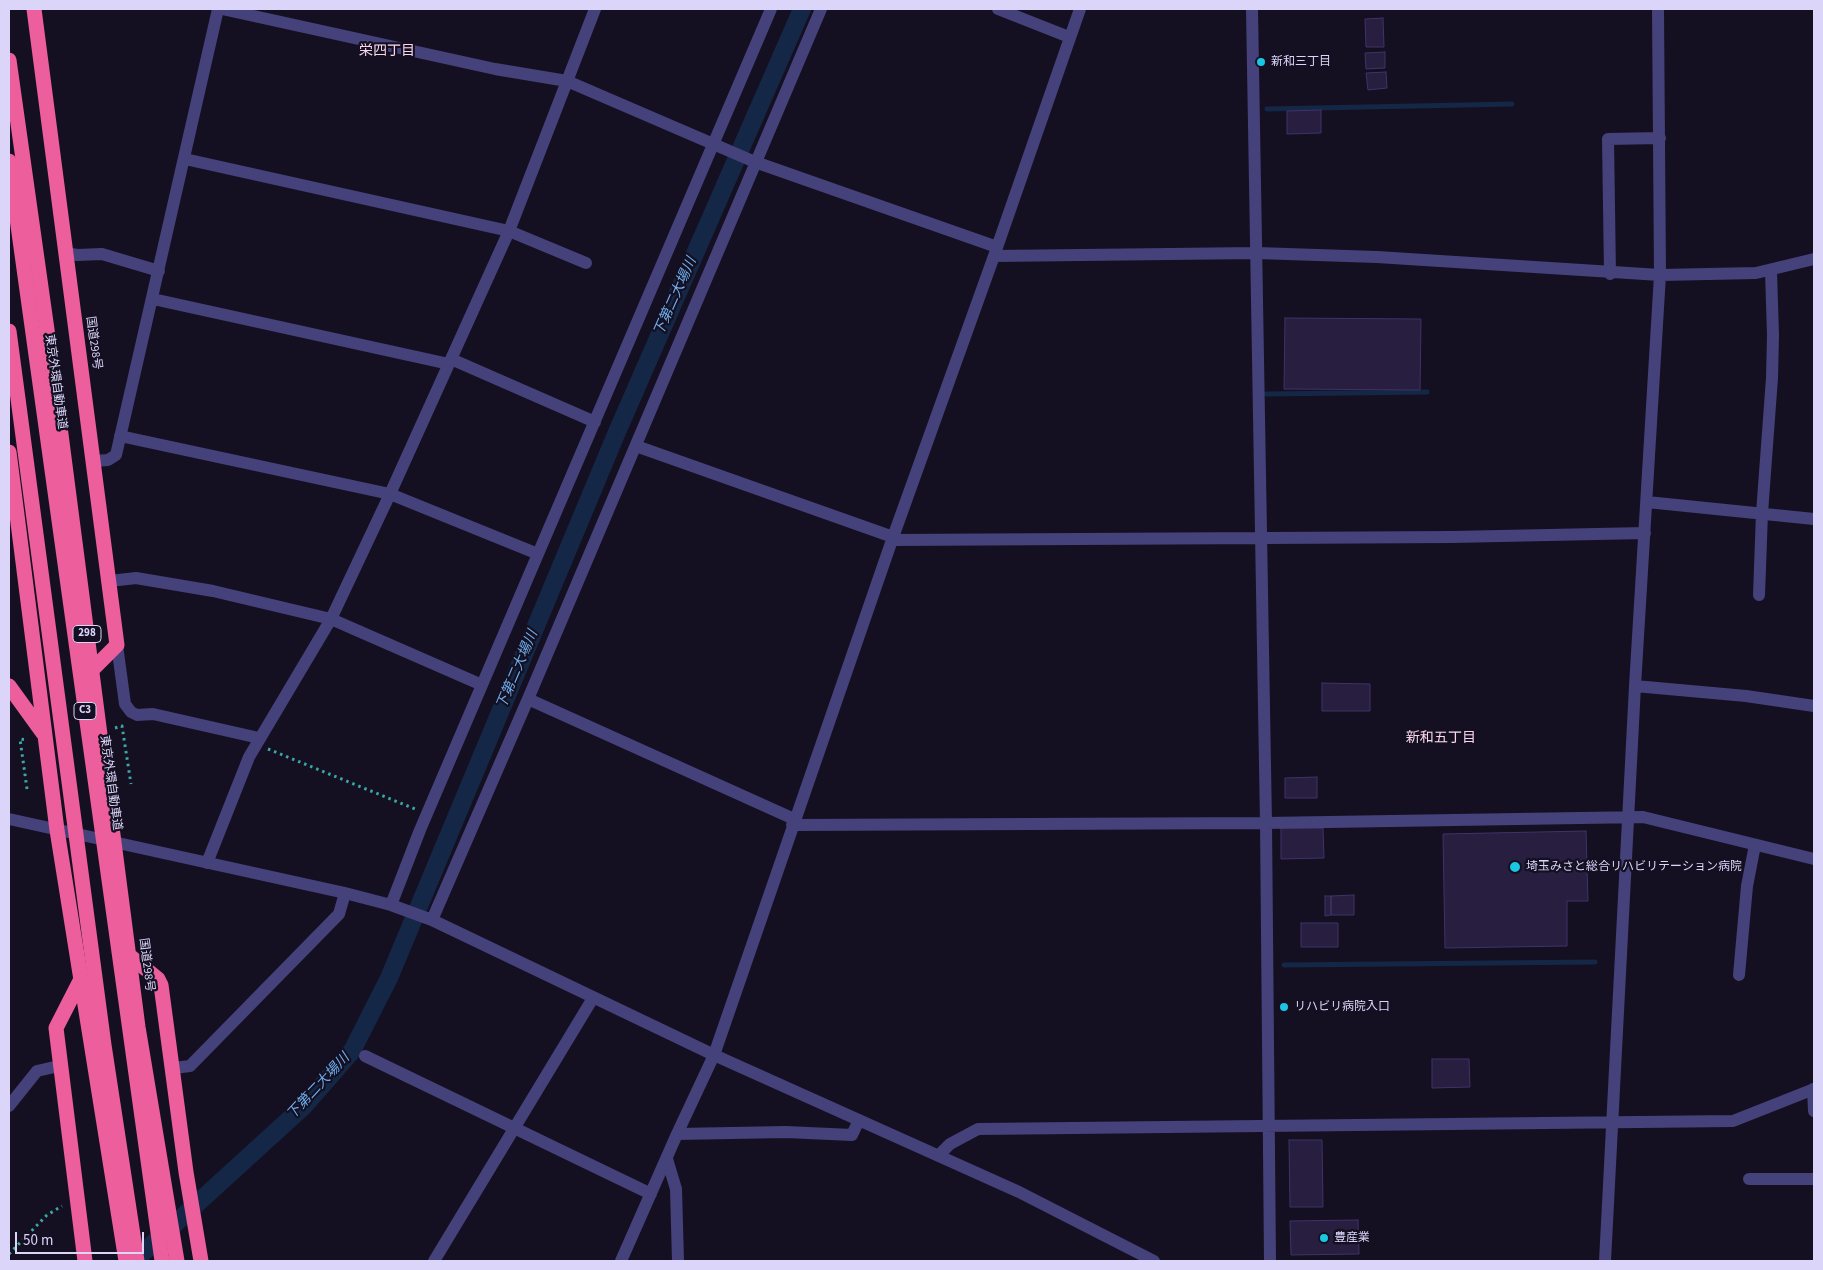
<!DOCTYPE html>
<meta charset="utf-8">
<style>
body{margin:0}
#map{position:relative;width:1823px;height:1270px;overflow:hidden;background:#141021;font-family:"Source Sans 3",sans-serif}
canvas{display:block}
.frame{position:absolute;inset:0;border:10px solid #dbd5fa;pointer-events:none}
.scale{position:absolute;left:15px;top:1232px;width:129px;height:22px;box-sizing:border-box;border:2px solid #dbd5fa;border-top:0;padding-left:6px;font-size:15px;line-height:18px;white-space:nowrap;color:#dbd5fa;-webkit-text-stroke:4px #141021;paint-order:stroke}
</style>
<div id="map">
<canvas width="1823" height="1270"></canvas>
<div class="frame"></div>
<div class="scale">50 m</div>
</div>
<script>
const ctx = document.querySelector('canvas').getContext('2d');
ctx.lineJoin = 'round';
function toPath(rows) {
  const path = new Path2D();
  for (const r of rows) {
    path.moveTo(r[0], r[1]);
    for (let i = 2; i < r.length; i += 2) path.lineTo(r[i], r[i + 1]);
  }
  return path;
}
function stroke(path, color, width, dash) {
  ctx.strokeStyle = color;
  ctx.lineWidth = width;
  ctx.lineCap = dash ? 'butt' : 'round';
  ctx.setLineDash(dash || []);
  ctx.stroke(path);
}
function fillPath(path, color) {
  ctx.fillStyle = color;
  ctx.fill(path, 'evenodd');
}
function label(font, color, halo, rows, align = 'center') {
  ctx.font = font + ' "Source Sans 3","Noto Sans JP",sans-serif';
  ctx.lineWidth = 4.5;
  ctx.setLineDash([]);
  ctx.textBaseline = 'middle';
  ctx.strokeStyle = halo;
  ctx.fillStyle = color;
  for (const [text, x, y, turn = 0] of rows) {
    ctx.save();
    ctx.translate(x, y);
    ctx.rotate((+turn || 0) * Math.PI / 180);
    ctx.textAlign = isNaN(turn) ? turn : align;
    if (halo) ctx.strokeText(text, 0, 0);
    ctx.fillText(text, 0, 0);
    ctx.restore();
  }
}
const stream = toPath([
 [1267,109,1512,104],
 [1266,394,1427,392],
 [1284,965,1595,962]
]);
const canal = toPath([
 [134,1261,304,1106,352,1051,389,978,617,432,802,9]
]);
const building = toPath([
 [1383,18,1384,47,1366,47,1365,19,1383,18],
 [1385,52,1385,68,1366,69,1365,53,1385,52],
 [1386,72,1387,88,1368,90,1366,73,1386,72],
 [1321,110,1321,133,1287,134,1287,111,1321,110],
 [1285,318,1421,319,1420,390,1284,389,1285,318],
 [1322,683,1370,684,1370,711,1322,711,1322,683],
 [1317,777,1317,798,1285,798,1285,778,1317,777],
 [1281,828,1323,828,1324,858,1281,859,1281,828],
 [1586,831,1588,901,1567,901,1567,946,1445,948,1443,834,1586,831],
 [1354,895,1354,915,1331,915,1331,896,1354,895],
 [1325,896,1331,896,1331,915,1325,916,1325,896],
 [1301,923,1338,923,1338,947,1301,947,1301,923],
 [1432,1059,1469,1059,1470,1087,1432,1088,1432,1059],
 [1289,1140,1322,1140,1323,1207,1290,1207,1289,1140],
 [1358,1220,1359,1254,1291,1255,1290,1221,1358,1220]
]);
const path = toPath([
 [115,728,122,726,131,784],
 [268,749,415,809],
 [27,789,20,739,28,740],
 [9,1254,47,1215,62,1206]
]);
const minor = toPath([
 [222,9,495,69,567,81,755,162,997,247],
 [998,9,1069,37],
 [1252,9,1266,823,1270,1261],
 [185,159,509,231,586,263],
 [66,253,77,255,102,254,159,271],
 [994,256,1257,253,1377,257,1660,275,1756,273,1814,259],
 [1610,274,1608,139,1660,138],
 [153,299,449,364],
 [451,359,595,422],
 [120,436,390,494,538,554],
 [636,446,893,537],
 [94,461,108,460,116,455,218,9],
 [1647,502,1814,519],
 [892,540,1452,537,1645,533],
 [110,581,136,578,213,591,331,619,482,685],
 [1759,595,1762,513,1772,378,1773,335,1771,271],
 [117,645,125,704,131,712,137,715,153,714,259,738],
 [1635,686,1746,696,1814,706],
 [528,699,794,819],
 [9,819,345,893,391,905,432,920,714,1055,1019,1192,1154,1261],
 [792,825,1266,823,1643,817,1814,859],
 [207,863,249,757,331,619,390,494,509,231,595,9],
 [391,905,420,830,771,9],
 [432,920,528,699,821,9],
 [1739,975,1747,886,1755,845],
 [365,1056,651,1194],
 [174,1068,190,1066,339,914,345,893],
 [1813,1089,1814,1111],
 [9,1106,37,1071,59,1066],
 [677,1134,786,1132,852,1135,859,1120],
 [939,1155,950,1144,978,1129,1733,1121,1814,1089],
 [667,1159,676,1189,678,1261],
 [1749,1179,1814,1179],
 [434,1261,593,998],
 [621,1261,677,1134,714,1055,892,540,994,256,1080,9],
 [1605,1261,1635,686,1660,275,1658,9]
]);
const highway = toPath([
 [34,9,117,645,91,671],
 [9,60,52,365,138,1027,177,1261],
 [9,452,57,830,126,1261],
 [9,686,43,733],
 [130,956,158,979,161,985,186,1172,201,1261],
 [80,981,56,1028,85,1261]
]);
const highwayBridge = toPath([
 [9,161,162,1261],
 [9,331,104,1045,137,1261]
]);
const markers = [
 [1261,62,5,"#1ac6e2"],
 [1515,867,6,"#1ac6e2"],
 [1284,1007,5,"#1ac6e2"],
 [1324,1238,5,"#1ac6e2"]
];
const shields = [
 [87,634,28],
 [85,711,22]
];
const shieldNames = [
 ["298",87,634],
 ["C3",85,711]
];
const poiNames = [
 ["新和三丁目",1271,62],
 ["埼玉みさと総合リハビリテーション病院",1526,867],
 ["リハビリ病院入口",1294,1007],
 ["豊産業",1334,1238]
];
const streetNames = [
 ["国道298号",93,343,82],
 ["東京外環自動車道",55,382,82],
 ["東京外環自動車道",110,783,82],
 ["国道298号",146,965,83]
];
const neighbourhoodNames = [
 ["栄四丁目",387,52],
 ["新和五丁目",1441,739]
];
const waterNames = [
 ["下第二大場川",676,297,-66],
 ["下第二大場川",518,670,-67],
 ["下第二大場川",319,1087,-47]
];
stroke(stream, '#152746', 5);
stroke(canal, '#152746', 18);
fillPath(building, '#271e40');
stroke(building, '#403369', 1);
stroke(path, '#3ca7a5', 3, [2.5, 4]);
stroke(minor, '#45417b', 12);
stroke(highway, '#ed5e9d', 15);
stroke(highwayBridge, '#ed5e9d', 15);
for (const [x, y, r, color] of markers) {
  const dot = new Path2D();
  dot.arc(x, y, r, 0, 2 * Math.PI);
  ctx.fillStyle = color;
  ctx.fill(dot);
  stroke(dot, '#141021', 2);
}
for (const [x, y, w] of shields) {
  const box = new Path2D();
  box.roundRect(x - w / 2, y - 8.5, w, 17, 4);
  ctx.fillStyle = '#141021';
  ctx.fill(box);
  stroke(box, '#dbd5fa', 1);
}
label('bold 11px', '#dbd5fa', null, shieldNames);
label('12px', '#dbd5fa', '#141021', poiNames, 'left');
label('12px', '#dbd5fa', '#141021', streetNames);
label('14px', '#fad7ec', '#141021', neighbourhoodNames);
label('italic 14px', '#6faeef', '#141021', waterNames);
</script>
